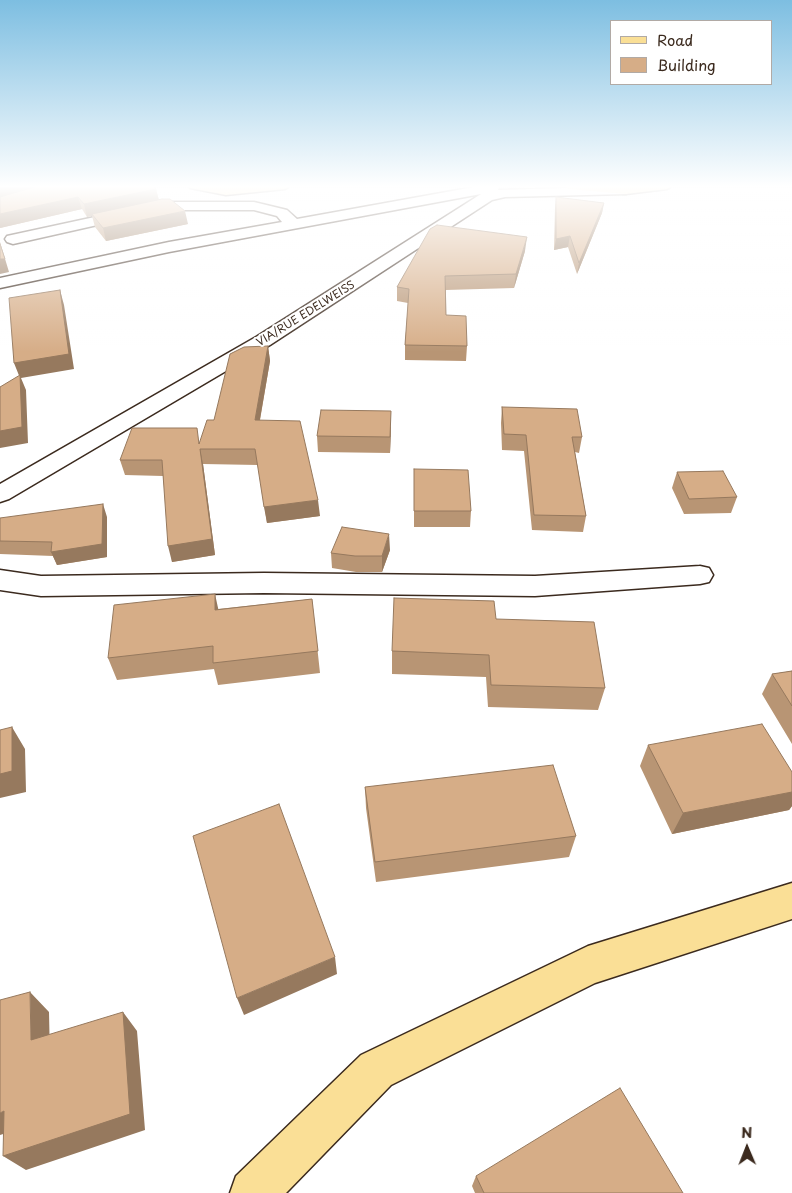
<!DOCTYPE html>
<style>
body{margin:0}
#map{position:relative;width:792px;height:1193px;overflow:hidden;background:#fff;font-family:"Playpen Sans",sans-serif}
canvas{display:block}
.legend{position:absolute;left:610px;top:20px;width:162px;height:65px;box-sizing:border-box;background:#fff;border:1px solid #b1aaa5;margin:0;padding:6px 9px;list-style:none;font-size:15px;color:#3b2a1e}
.legend li{display:flex;align-items:center;gap:10px;height:25px}
.legend b{width:25px;border:1px solid #b1aaa5}
.north{position:absolute;left:722px;top:1123px;width:50px;height:50px;-webkit-text-stroke:4px #fff;paint-order:stroke;rotate:359deg;font-size:14px;font-weight:700;line-height:20px;text-align:center;color:#3b2a1e}
.north::after{content:'';display:block;margin:auto;width:18px;height:22px;background:#3b2a1e;clip-path:polygon(50% 0,100% 100%,50% 72%,0 100%)}
</style>
<div id="map">
<canvas width="792" height="1193"></canvas>
<ul class="legend">
<li><b style="height:6px;background:#fadf96"></b>Road</li>
<li><b style="height:14px;background:#d6ad87"></b>Building</li>
</ul>
<div class="north">N</div>
</div>
<script>
const ctx = document.querySelector('canvas').getContext('2d');
ctx.lineJoin = 'round';
function toPath(rows) {
  const path = new Path2D();
  for (const r of rows) {
    path.moveTo(r[0], r[1]);
    for (let i = 2; i < r.length; i += 2) path.lineTo(r[i], r[i + 1]);
  }
  return path;
}
function stroke(path, color, width, dash) {
  ctx.strokeStyle = color;
  ctx.lineWidth = width;
  ctx.lineCap = dash ? 'butt' : 'round';
  ctx.setLineDash(dash || []);
  ctx.stroke(path);
}
function fillPath(path, color) {
  ctx.fillStyle = color;
  ctx.fill(path, 'evenodd');
}
function label(font, color, halo, rows, align = 'center') {
  ctx.font = font + ' "Playpen Sans",sans-serif';
  ctx.lineWidth = 4;
  ctx.setLineDash([]);
  ctx.textBaseline = 'middle';
  ctx.strokeStyle = halo;
  ctx.fillStyle = color;
  for (const [text, x, y, turn = 0] of rows) {
    ctx.save();
    ctx.translate(x, y);
    ctx.rotate((+turn || 0) * Math.PI / 180);
    ctx.textAlign = isNaN(turn) ? turn : align;
    if (halo) ctx.strokeText(text, 0, 0);
    ctx.fillText(text, 0, 0);
    ctx.restore();
  }
}
const minor = toPath([
 [485,185,497,185,499,188,498,190,626,186,633,190,626,194,505,197,492,200,270,345,9,499,0,502,0,484,256,337,481,194,169,252,0,288,0,278,169,242,282,222,277,216,254,210,164,210,13,244,7,242,5,239,7,236,164,202,254,202,287,210,297,219,485,185],
 [700,566,709,568,713,575,709,582,700,584,535,596,264,593,41,596,0,590,0,570,41,576,264,573,535,576,700,566]
]);
const major = toPath([
 [188,185,226,187,292,185,285,189,226,195,190,188,188,185],
 [562,185,626,186,674,185,667,189,626,194,569,189,562,185],
 [792,883,792,919,595,983,391,1085,286,1193,230,1193,236,1176,361,1055,588,946,792,883]
]);
const wall = toPath([
 [0,185,156,189,159,200,188,224,106,241,95,227,92,216,87,217,82,209,0,228],
 [556,197,604,203,602,213,577,274,568,247,554,250,555,207],
 [525,251,514,288,446,290,446,315,467,346,466,361,405,360,405,345,408,303,397,301,397,287],
 [268,346,270,361,260,420,320,516,267,523,258,465,203,464,215,555,172,562,163,476,125,475,120,460,200,442],
 [502,407,582,437,579,453,575,452,586,516,583,532,532,530,524,451,502,450,501,423],
 [391,427,390,453,318,452,317,436],
 [414,469,471,511,470,527,414,527],
 [677,472,737,497,731,513,684,514,672,488],
 [107,517,107,557,57,565,53,556,0,554,0,518],
 [390,550,382,572,356,572,332,568,331,553],
 [312,599,320,673,218,685,214,669,117,680,108,658,218,609],
 [496,619,605,688,598,710,488,707,486,677,392,674,392,651],
 [792,671,792,744,762,694,772,674],
 [648,745,792,772,792,806,789,810,672,834,640,766],
 [365,787,576,836,569,857,376,882,366,808],
 [476,1176,683,1193,475,1193,472,1186]
]);
const shadedWall = toPath([
 [0,185,43,185,0,198],
 [156,189,159,201,87,217,84,204],
 [78,197,82,209,0,228,0,214],
 [604,203,602,213,577,274,579,263],
 [185,211,188,224,106,241,103,228],
 [570,236,568,247,554,250,556,239],
 [527,237,525,251,514,288,516,274],
 [0,242,9,272,0,274],
 [60,290,64,305,74,369,21,378,26,390,28,443,0,448,0,431,20,378,14,363],
 [268,346,270,361,257,436,255,420],
 [391,411,391,427,390,453,390,437],
 [200,449,203,464,215,555,172,562,168,546],
 [318,500,320,516,267,523,264,507],
 [103,504,107,517,107,557,57,565,51,552],
 [389,534,390,550,382,572,382,556],
 [215,594,220,617,215,610],
 [12,727,25,749,26,792,0,798,0,774],
 [792,792,792,806,789,810,672,834,683,813],
 [335,957,337,974,244,1015,237,998],
 [30,992,49,1012,50,1058,31,1040],
 [123,1012,137,1031,145,1130,26,1170,3,1156],
 [4,1111,26,1127,0,1135,0,1113]
]);
const building = toPath([
 [41,185,152,185,156,189,84,204,78,197,0,214,0,197,41,185],
 [556,197,604,203,579,263,570,236,556,239,556,197],
 [162,199,170,199,185,211,103,228,92,214,162,199],
 [437,225,527,237,516,274,445,276,446,315,466,316,467,346,405,345,409,289,397,287,430,229,437,225],
 [0,244,5,259,0,259,0,244],
 [60,290,69,354,14,363,9,298,60,290],
 [268,346,255,420,300,421,318,500,264,507,255,449,200,449,212,539,168,546,162,460,120,460,132,428,197,428,199,444,207,420,214,420,230,354,244,347,268,346],
 [20,375,22,427,0,431,0,387,20,375],
 [502,407,577,409,582,437,572,437,586,516,534,515,526,435,504,434,502,407],
 [321,410,391,411,390,437,317,436,321,410],
 [414,469,468,470,471,511,414,511,414,469],
 [723,471,737,497,689,499,677,472,723,471],
 [103,504,102,544,51,552,52,542,0,541,0,518,103,504],
 [342,527,389,534,382,556,355,556,331,553,342,527],
 [215,594,215,610,312,599,318,651,213,663,213,646,108,658,114,605,215,594],
 [394,598,494,601,496,619,594,622,605,688,491,685,489,655,392,651,394,598],
 [792,671,792,706,772,674,792,671],
 [762,724,792,772,792,792,683,813,648,745,762,724],
 [12,727,12,771,0,774,0,730,12,727],
 [553,765,576,836,375,862,365,787,553,765],
 [279,804,335,957,237,998,193,836,279,804],
 [30,992,31,1040,123,1012,130,1114,3,1156,4,1111,0,1113,0,1000,30,992],
 [620,1088,683,1193,484,1193,476,1176,620,1088]
]);
const farStreetnames = [
 ["VIA/RUE EDELWEISS",306,314,-32]
];
stroke(minor, '#3b2a1e', 3);
stroke(major, '#3b2a1e', 3);
fillPath(minor, '#fff');
fillPath(major, '#fadf96');
fillPath(wall, '#b89574');
fillPath(shadedWall, '#96795e');
fillPath(building, '#d6ad87');
stroke(building, '#96795e', 1);
const sky = ctx.createLinearGradient(0, 0, 0, 352);
sky.addColorStop(0, '#7dbee1');
sky.addColorStop(0.53, '#fff');
sky.addColorStop(1, '#ffffff00');
ctx.fillStyle = sky;
ctx.fillRect(0, 0, 792, 352);
label('11px', '#3b2a1e', '#fff', farStreetnames);
</script>
